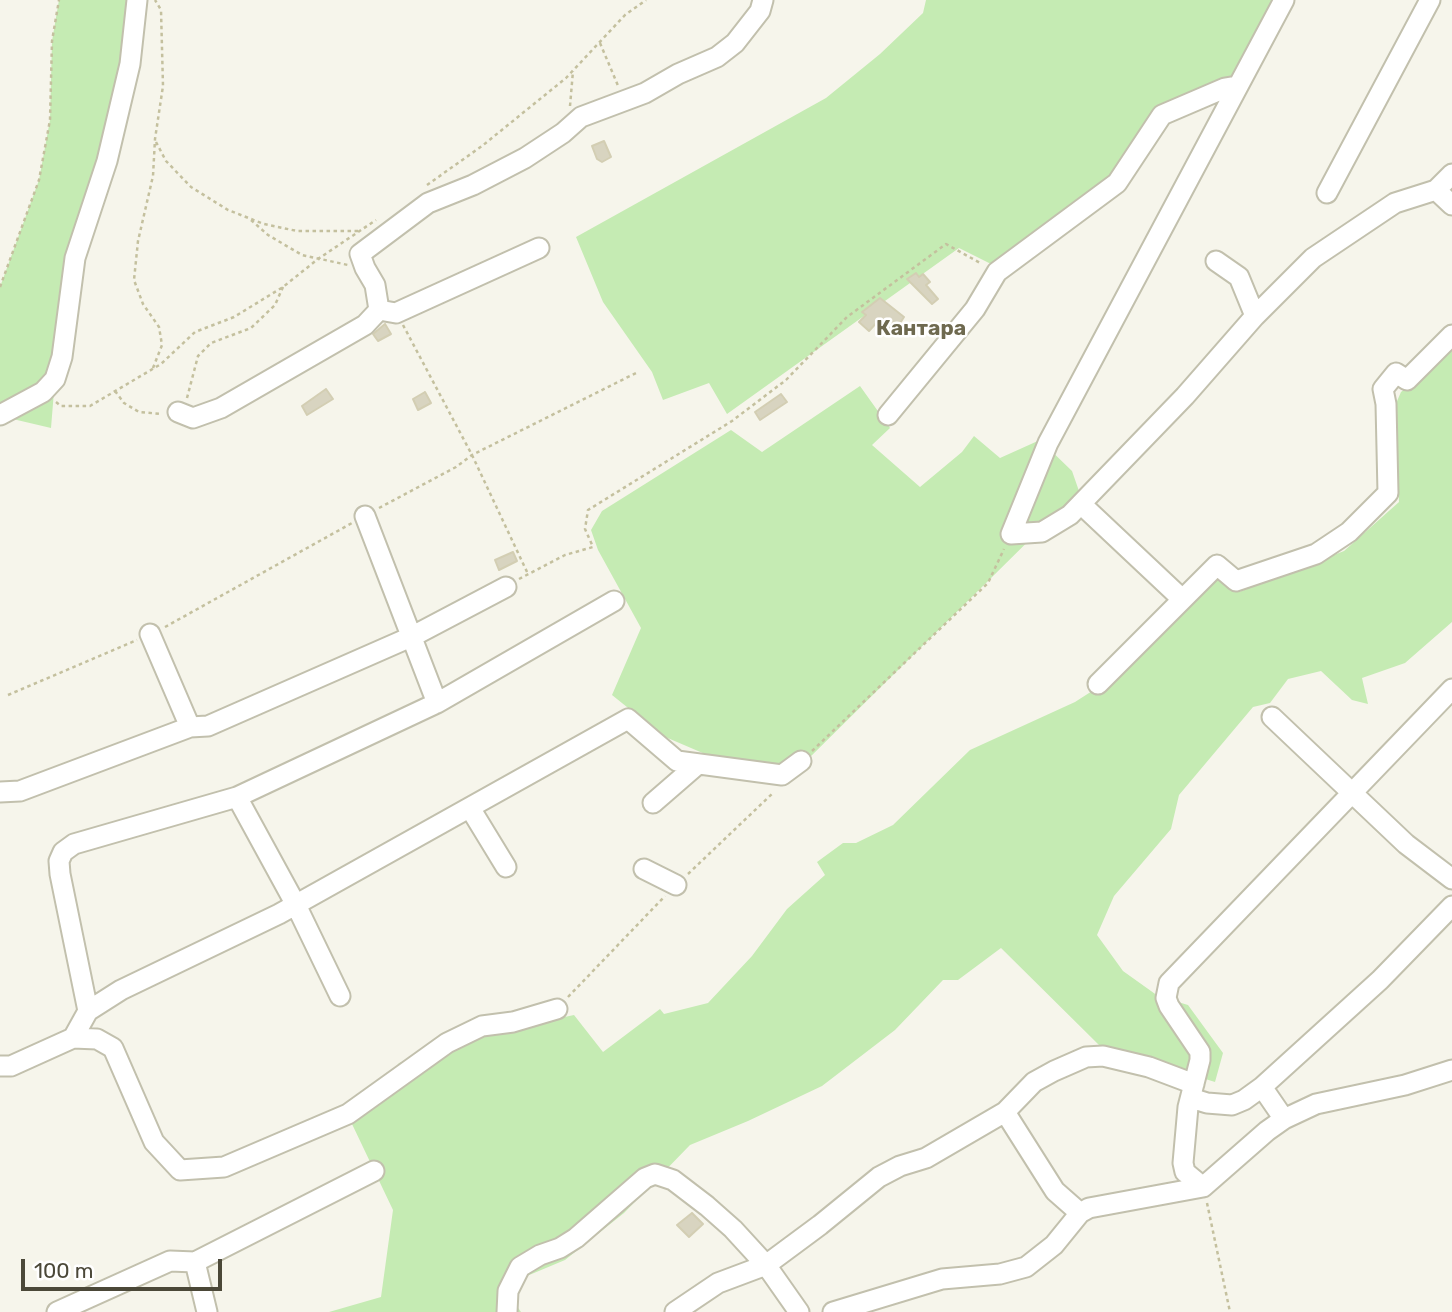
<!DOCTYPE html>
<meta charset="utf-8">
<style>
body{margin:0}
#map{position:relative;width:1452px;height:1312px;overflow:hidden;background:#f6f5eb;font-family:Rubik,sans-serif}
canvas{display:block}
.scale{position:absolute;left:21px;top:1259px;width:201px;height:32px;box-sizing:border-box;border:4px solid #4b4838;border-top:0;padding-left:9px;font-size:21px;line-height:24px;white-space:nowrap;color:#4b4838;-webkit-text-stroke:5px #fff;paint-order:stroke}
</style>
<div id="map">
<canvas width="1452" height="1312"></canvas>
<div class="scale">100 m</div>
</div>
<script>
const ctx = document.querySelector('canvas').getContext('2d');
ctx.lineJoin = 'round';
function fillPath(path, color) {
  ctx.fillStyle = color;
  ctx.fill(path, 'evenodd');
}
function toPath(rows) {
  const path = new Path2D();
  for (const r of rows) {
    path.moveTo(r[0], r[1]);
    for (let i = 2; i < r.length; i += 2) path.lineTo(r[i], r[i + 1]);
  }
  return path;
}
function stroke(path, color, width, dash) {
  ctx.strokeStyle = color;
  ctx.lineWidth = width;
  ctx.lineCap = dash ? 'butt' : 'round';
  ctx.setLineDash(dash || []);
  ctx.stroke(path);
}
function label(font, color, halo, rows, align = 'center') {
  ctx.font = font + ' Rubik,sans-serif';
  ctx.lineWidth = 5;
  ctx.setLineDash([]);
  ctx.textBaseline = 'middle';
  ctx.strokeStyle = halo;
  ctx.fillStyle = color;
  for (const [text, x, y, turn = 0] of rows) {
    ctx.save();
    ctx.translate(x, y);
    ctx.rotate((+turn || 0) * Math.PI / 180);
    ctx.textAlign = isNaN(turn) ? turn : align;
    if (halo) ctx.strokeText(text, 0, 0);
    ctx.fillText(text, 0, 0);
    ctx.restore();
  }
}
const green = toPath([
 [59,0,137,0,55,379,51,428,0,416,0,287,39,180,50,120,52,41],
 [926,0,1281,0,1243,69,1162,115,1110,182,995,266,959,248,727,414,709,383,663,400,652,372,603,302,576,237,826,98,880,54,923,13],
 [1452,349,1452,622,1405,663,1362,678,1368,704,1352,700,1321,671,1288,679,1270,703,1253,707,1179,795,1171,829,1114,896,1097,935,1123,971,1158,996,1188,1005,1223,1053,1215,1082,1100,1046,1001,948,958,980,943,980,895,1030,822,1086,748,1121,690,1145,624,1213,565,1260,503,1286,521,1312,329,1312,381,1297,393,1210,352,1124,399,1063,504,1030,574,1015,603,1052,660,1009,664,1014,708,1003,752,956,787,909,825,875,817,862,843,843,856,843,893,825,970,750,1075,702,1114,677,1220,577,1239,592,1344,551,1399,502,1394,408,1401,392],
 [860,386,890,428,872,445,920,487,962,452,974,436,1000,458,1040,440,1072,471,1079,491,800,767,705,754,663,736,612,695,641,628,598,550,591,530,602,511,731,430,762,452]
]);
const building = toPath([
 [604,141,611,157,602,162,597,159,592,146,604,141],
 [916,273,919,277,923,274,930,282,926,285,938,299,932,304,907,279,916,273],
 [880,298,904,317,895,331,879,320,869,331,859,322,866,315,862,312,880,298],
 [385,324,391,334,378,341,373,334,385,324],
 [326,389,333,399,307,415,302,406,326,389],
 [425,392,431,403,418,410,413,399,425,392],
 [781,394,787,402,760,420,755,412,781,394],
 [513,552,517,561,499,570,495,560,513,552],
 [692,1213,703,1224,689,1237,677,1225,692,1213]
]);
const path = toPath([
 [600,43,619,88],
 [570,106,573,71],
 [156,142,166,161,191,187,228,210,264,224,297,231,358,231],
 [427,185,482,146,566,78,625,15,646,0],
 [251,220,268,235,302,255,348,265],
 [0,287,39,180,50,120,52,41,59,0],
 [403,325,472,455,528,574],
 [153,368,162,345,159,327,143,304,134,280,138,241,153,176,155,139,163,86,161,10,155,0],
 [115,391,124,403,139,412,162,414],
 [187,398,198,356,211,343,251,328,275,305,283,287],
 [56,402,61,406,90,406,161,364,195,332,234,317,283,287,318,259,376,220],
 [379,508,456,467,472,455,636,373],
 [519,579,565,555,593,547,585,529,588,510,732,421,786,380,847,317,946,244,982,264],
 [165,627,352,523],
 [8,695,137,640],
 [812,751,988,583,1004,549],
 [688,874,774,792],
 [568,997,665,896],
 [1207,1203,1230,1312]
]);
const minor = toPath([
 [1284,0,1048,443,1011,534,1042,532,1070,515,1185,396,1255,316,1313,258,1395,203,1436,190,1452,174],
 [1436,190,1452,205],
 [1327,193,1430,0],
 [1216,261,1239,277,1255,316],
 [379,310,396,313,539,248],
 [178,412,193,418,221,408,365,325,379,310,375,285,365,268,360,254,428,203,473,185,525,158,563,133,581,117,645,93,678,74,717,57,735,43,760,11,763,0],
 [0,415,43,392,55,379,62,357,75,258,107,161,130,64,137,0],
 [888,415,975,309,997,272,1117,183,1162,115,1225,88,1237,86],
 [1081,504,1182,599],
 [150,634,190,727],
 [1098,684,1217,565,1236,581,1316,554,1349,532,1388,493,1386,404,1383,389,1396,373,1407,380,1452,335],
 [437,703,614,601],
 [1272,717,1406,844,1452,879],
 [0,792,20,791,190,727,208,726,413,636,506,587],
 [653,803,698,764],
 [470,808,506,867],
 [644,869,676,885],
 [340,996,296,905,237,797,437,703,365,516],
 [88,1011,60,874,59,861,63,852,74,844,237,797],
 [73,1038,97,1039,113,1048,154,1142,180,1170,224,1167,348,1114,447,1043,482,1026,513,1022,557,1009],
 [0,1066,11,1066,73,1038,88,1011,121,990,279,914,628,719,677,761,782,775,801,761],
 [1262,1087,1380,980,1452,906],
 [1005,1112,1055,1191,1080,1213],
 [1284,1119,1316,1104,1405,1085,1452,1070],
 [1203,1187,1185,1172,1183,1163,1188,1107,1200,1060,1200,1052,1169,1006,1166,998,1169,983,1452,689],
 [195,1262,207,1312],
 [57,1312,170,1261,195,1262,374,1171],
 [507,1312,508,1291,520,1267,540,1255,560,1248,576,1238,645,1178,655,1174,673,1180,707,1206,733,1229,766,1265,718,1283,675,1312],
 [799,1312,766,1265,820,1225,879,1177,900,1166,926,1158,1005,1112,1034,1082,1054,1071,1086,1057,1103,1056,1149,1067,1194,1084],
 [833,1312,942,1279,1000,1274,1026,1267,1054,1245,1080,1213,1089,1208,1203,1187,1267,1131,1284,1119,1262,1087,1244,1100,1232,1105,1207,1103,1191,1098]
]);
const neighbourhoodNames = [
 ["Кантара",921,329]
];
fillPath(green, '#c5ebb3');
fillPath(building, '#d8d4c0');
stroke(building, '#d3ceb3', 2);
stroke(minor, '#c2c0ad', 23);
stroke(path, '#c4c09e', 2.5, [3.5, 3.5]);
stroke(minor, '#fff', 19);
label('bold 21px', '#6e694f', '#fff', neighbourhoodNames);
</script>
